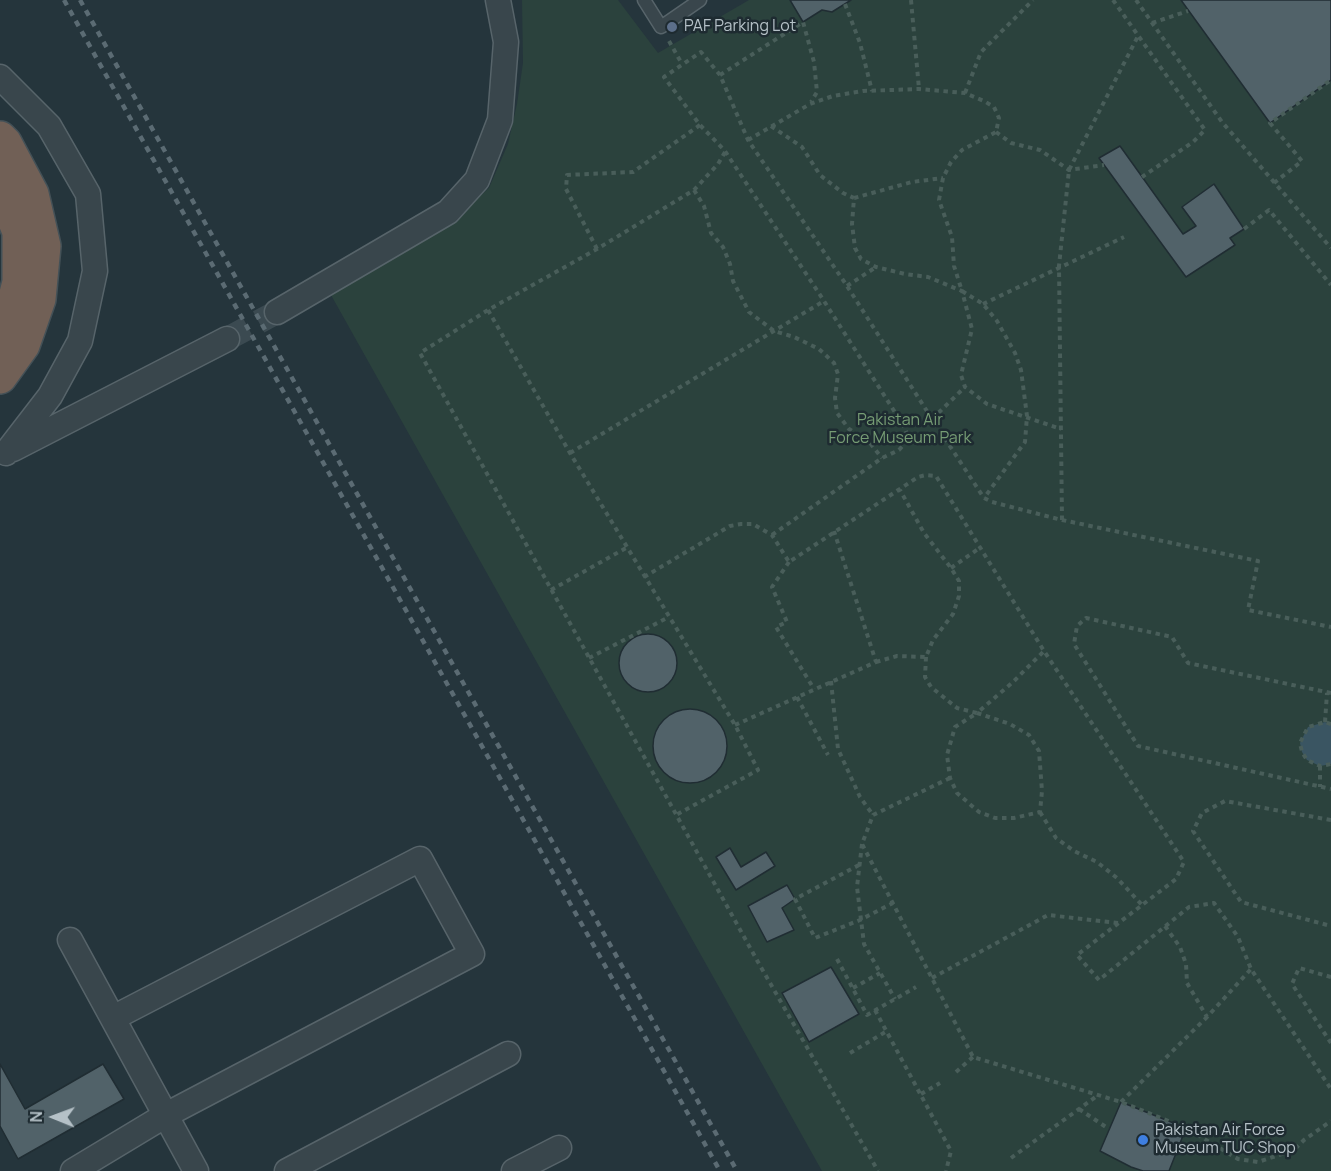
<!DOCTYPE html>
<style>
body{margin:0}
#map{position:relative;width:1331px;height:1171px;overflow:hidden;background:#25353c;font-family:Manrope,sans-serif}
canvas{display:block}
.north{position:absolute;left:24px;top:1087px;width:60px;height:60px;-webkit-text-stroke:4px #1e2b31;paint-order:stroke;rotate:271deg;font-size:16px;font-weight:700;line-height:24px;text-align:center;color:#b5c1c7}
.north::after{content:'';display:block;margin:auto;width:21px;height:27px;background:#b5c1c7;clip-path:polygon(50% 0,100% 100%,50% 72%,0 100%)}
</style>
<div id="map">
<canvas width="1331" height="1171"></canvas>
<div class="north">N</div>
</div>
<script>
const ctx = document.querySelector('canvas').getContext('2d');
ctx.lineJoin = 'round';
function fillPath(path, color) {
  ctx.fillStyle = color;
  ctx.fill(path, 'evenodd');
}
function toPath(rows) {
  const path = new Path2D();
  for (const r of rows) {
    if (r.length === 3) {
      path.moveTo(r[0] + r[2], r[1]);
      path.arc(r[0], r[1], r[2], 0, 2 * Math.PI);
      continue;
    }
    path.moveTo(r[0], r[1]);
    for (let i = 2; i < r.length; i += 2) path.lineTo(r[i], r[i + 1]);
  }
  return path;
}
function stroke(path, color, width, dash) {
  ctx.strokeStyle = color;
  ctx.lineWidth = width;
  ctx.lineCap = dash ? 'butt' : 'round';
  ctx.setLineDash(dash || []);
  ctx.stroke(path);
}
function label(font, color, halo, rows, align = 'center') {
  ctx.font = font + ' Manrope,sans-serif';
  ctx.lineWidth = 5;
  ctx.setLineDash([]);
  ctx.textBaseline = 'middle';
  ctx.strokeStyle = halo;
  ctx.fillStyle = color;
  for (const [text, x, y, turn = 0] of rows) {
    ctx.save();
    ctx.translate(x, y);
    ctx.rotate((+turn || 0) * Math.PI / 180);
    ctx.textAlign = isNaN(turn) ? turn : align;
    if (halo) ctx.strokeText(text, 0, 0);
    ctx.fillText(text, 0, 0);
    ctx.restore();
  }
}
const green = toPath([
 [522,0,618,0,658,53,749,0,1331,0,1331,1171,822,1171,331,295,451,222,489,188,508,144,517,104,523,63]
]);
const water = toPath([
 [1325,722,1331,724,1331,764,1320,766,1307,760,1302,752,1300,743,1308,727]
]);
const building = toPath([
 [790,0,851,0,832,12,822,10,803,22,790,0],
 [1181,0,1331,0,1331,80,1270,123,1181,0],
 [1120,146,1183,234,1196,226,1182,207,1214,184,1244,229,1230,238,1235,245,1186,277,1099,158,1120,146],
 [648,663,29],
 [690,746,37],
 [730,848,741,867,766,852,775,866,736,890,716,857,730,848],
 [787,885,795,899,782,908,794,930,767,942,748,906,787,885],
 [831,967,859,1014,809,1042,782,993,831,967],
 [0,1064,25,1109,103,1064,124,1099,18,1159,0,1126,0,1064],
 [1121,1102,1186,1128,1169,1171,1143,1171,1131,1167,1100,1151,1121,1102]
]);
const streetTunnel = toPath([
 [227,339,277,312]
]);
const path = toPath([
 [911,0,919,89],
 [1113,0,1205,130,1193,142,1142,177],
 [1136,0,1222,122,1331,248],
 [845,4,860,43,872,91],
 [1152,23,1188,11],
 [669,41,682,64],
 [720,75,803,22,814,62,817,92,811,102],
 [965,93,981,52,1033,0],
 [771,126,802,147,820,175,843,193,854,198,852,224,855,248,861,259,876,267,905,274,928,277,962,291,972,329,961,375,965,387,987,404,1061,429],
 [996,132,1011,143,1040,150,1069,170,1104,165],
 [748,140,810,104,833,96,863,91,919,89,965,93,984,101,994,107,999,118,996,132,962,150,951,162,943,178,939,200,952,237,954,266,962,291,983,304,997,321,1015,353,1021,370,1027,416,1025,442,984,498],
 [725,152,718,164,694,190,597,249,488,310,420,353,758,962,878,1171],
 [1274,183,1302,161,1270,123,1331,80],
 [694,190,704,206,711,233,723,247,730,264,733,281,749,312,774,331,794,337,819,349,834,363,838,374,835,398,837,413,849,429,870,443,882,458],
 [854,198,912,182,943,178],
 [1244,229,1269,210,1331,285],
 [597,249,566,189,567,175,633,172,700,125],
 [847,286,876,267],
 [983,304,1124,237],
 [488,310,570,453,735,725,758,770,676,815],
 [932,419,965,387],
 [570,453,824,301],
 [1062,520,1059,266,1069,170,1138,36],
 [772,535,882,458,899,450,907,441,907,434,905,428,824,301,725,151,700,125,664,77,701,52,720,75,748,140,847,286,932,419,984,498,992,502,1062,520,1258,561,1248,610,1331,627],
 [789,562,772,587,787,622,776,627,814,689],
 [951,568,981,547],
 [644,577,730,526,741,524,753,524,772,535,789,562,918,477,926,475,936,476,1044,651,1184,862,1176,879,1077,955,1099,980,1189,907,1214,903,1238,937,1251,969,1331,1089],
 [551,590,626,548],
 [926,657,925,677,931,687,957,708,977,713,1013,682,1044,651],
 [589,658,669,617],
 [876,662,897,656,926,657,933,640,953,614,959,596,959,581,951,568,924,533,900,490],
 [831,681,838,749,860,797,873,815],
 [1331,693,1188,663,1172,637,1086,618,1077,626,1074,644,1138,746,1331,789],
 [797,697,828,755],
 [977,713,1010,724,1029,735,1039,751,1042,791,1040,812,1014,818,995,818,979,812,957,793,950,778,947,755,955,727,977,713],
 [1325,722,1327,693],
 [1331,724,1325,722,1308,727,1300,743,1302,752,1307,760,1320,766,1331,764],
 [735,725,876,662,834,531],
 [1320,766,1320,787],
 [950,778,873,815,862,844,973,1057,1121,1102,1186,1128,1238,1159,1258,1162,1294,1150,1304,1140,1331,1121],
 [1040,812,1056,838,1074,851,1097,862,1117,878,1142,905],
 [1331,820,1225,801,1202,813,1193,831,1241,902,1331,926],
 [862,844,857,887,864,944,895,999],
 [859,865,795,899,815,938,860,920,893,903],
 [1165,926,1180,947,1186,964,1187,983,1207,1017,1251,969],
 [837,959,867,1015,916,987],
 [1331,977,1299,968,1292,984,1331,1043],
 [932,978,1048,915,1118,923],
 [853,988,880,973],
 [875,1010,951,1151,946,1171],
 [850,1053,887,1031],
 [956,1072,973,1057],
 [921,1094,940,1083],
 [1121,1102,1207,1017],
 [1079,1109,1109,1129],
 [1011,1158,1097,1096]
]);
const lane = toPath([
 [644,0,661,27,700,0]
]);
const street = toPath([
 [0,77,49,126,88,194,95,271,80,341,50,396,6,453],
 [277,312,448,212,477,180,500,120,506,42,498,0],
 [13,449,227,339],
 [70,940,196,1171],
 [73,1171,166,1115,472,954,420,859,113,1018],
 [287,1171,508,1054],
 [514,1171,559,1148]
]);
const highway = toPath([
 [0,138,5,143,32,194,44,246,39,299,23,345,0,377],
 [0,184,19,232,19,282,7,329,0,337]
]);
const rail = toPath([
 [64,0,720,1171],
 [80,0,737,1171]
]);
const markers = [
 [672,27,6,"#5c6f8a"],
 [1143,1140,6,"#3f7fe0"]
];
const poiNames = [
 ["PAF Parking Lot",684,27],
 ["Pakistan Air Force",1155,1131],
 ["Museum TUC Shop",1155,1149]
];
const parkNames = [
 ["Pakistan Air",900,421],
 ["Force Museum Park",900,439]
];
fillPath(green, '#2b423d');
fillPath(water, '#3a5562');
fillPath(building, '#516269');
stroke(building, '#202d33', 1.5);
stroke(streetTunnel, '#3b4a51', 24, [24, 12]);
stroke(lane, '#57646a', 15);
stroke(street, '#57646a', 27);
stroke(highway, '#445157', 36);
stroke(path, '#495e5a', 4, [4.5, 4.5]);
stroke(lane, '#39464c', 12);
stroke(street, '#39464c', 24);
stroke(highway, '#716056', 33);
stroke(rail, '#5b6b73', 4.5, [6, 6]);
for (const [x, y, r, color] of markers) {
  const dot = new Path2D();
  dot.arc(x, y, r, 0, 2 * Math.PI);
  ctx.fillStyle = color;
  ctx.fill(dot);
  stroke(dot, '#1e2b31', 2);
}
label('16px', '#b5c1c7', '#1e2b31', poiNames, 'left');
label('16px', '#769c74', '#1e2b31', parkNames);
</script>
